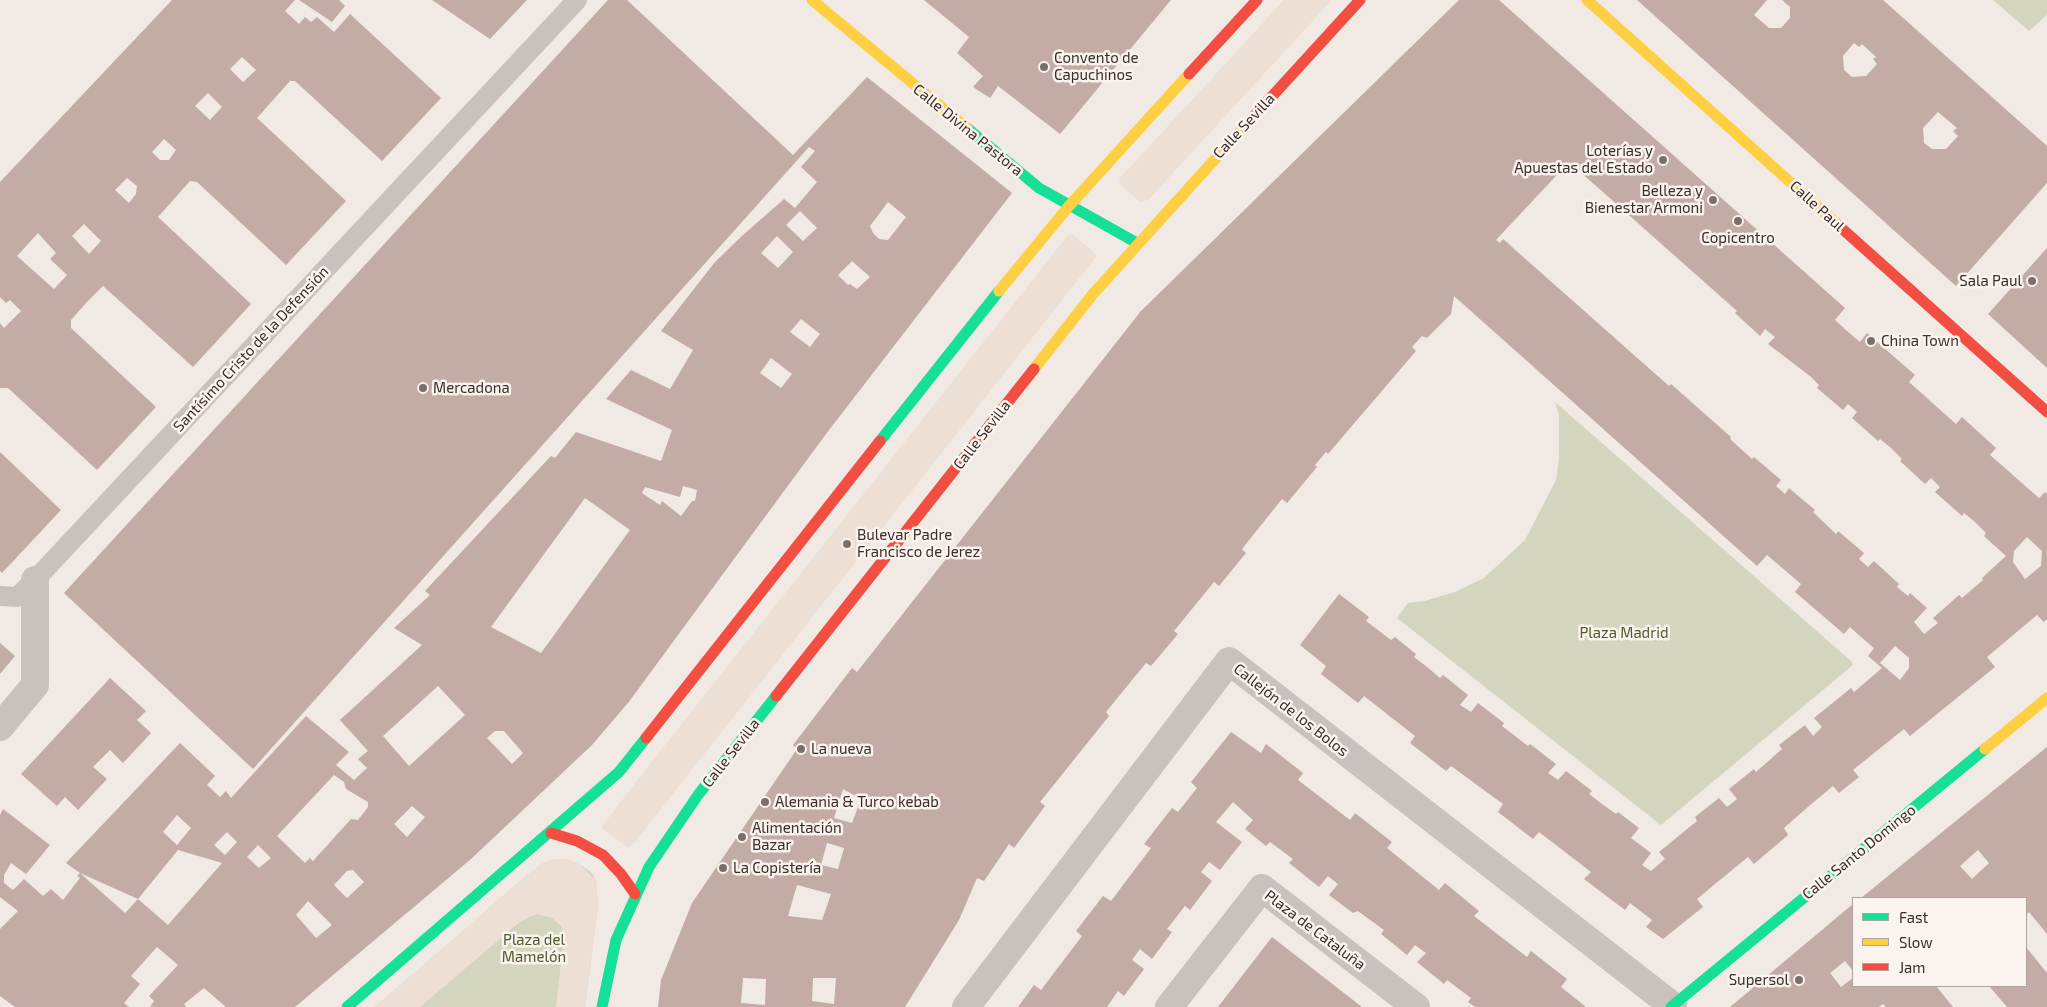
<!DOCTYPE html>
<meta charset="utf-8">
<style>
body{margin:0}
#map{position:relative;width:2047px;height:1007px;overflow:hidden;background:#f0e9e4;font-family:"Exo 2",sans-serif}
canvas{display:block}
.legend{position:absolute;left:1852px;top:897px;width:175px;height:90px;box-sizing:border-box;background:#fbf3ed;border:1px solid #aea49f;margin:0;padding:6px 9px;list-style:none;font-size:15px;color:#3b2d2a}
.legend li{display:flex;align-items:center;gap:10px;height:25px}
.legend b{width:25px;border:1px solid #aea49f}
</style>
<div id="map">
<canvas width="2047" height="1007"></canvas>
<ul class="legend">
<li><b style="height:6px;background:#16e098"></b>Fast</li>
<li><b style="height:6px;background:#ffcf43"></b>Slow</li>
<li><b style="height:6px;background:#f24e42"></b>Jam</li>
</ul>
</div>
<script>
const ctx = document.querySelector('canvas').getContext('2d');
ctx.lineJoin = 'round';
function fillPath(path, color) {
  ctx.fillStyle = color;
  ctx.fill(path, 'evenodd');
}
function toPath(rows) {
  const path = new Path2D();
  for (const r of rows) {
    path.moveTo(r[0], r[1]);
    for (let i = 2; i < r.length; i += 2) path.lineTo(r[i], r[i + 1]);
  }
  return path;
}
function stroke(path, color, width, dash) {
  ctx.strokeStyle = color;
  ctx.lineWidth = width;
  ctx.lineCap = dash ? 'butt' : 'round';
  ctx.setLineDash(dash || []);
  ctx.stroke(path);
}
function label(font, color, halo, rows, align = 'center') {
  ctx.font = font + ' "Exo 2",sans-serif';
  ctx.lineWidth = 5;
  ctx.setLineDash([]);
  ctx.textBaseline = 'middle';
  ctx.strokeStyle = halo;
  ctx.fillStyle = color;
  for (const [text, x, y, turn = 0] of rows) {
    ctx.save();
    ctx.translate(x, y);
    ctx.rotate((+turn || 0) * Math.PI / 180);
    ctx.textAlign = isNaN(turn) ? turn : align;
    if (halo) ctx.strokeText(text, 0, 0);
    ctx.fillText(text, 0, 0);
    ctx.restore();
  }
}
const green = toPath([
 [1993,0,2047,0,2047,15,2029,31],
 [1555,402,1851,661,1853,665,1661,825,1397,618,1408,603,1425,601,1455,592,1484,578,1525,540,1556,480,1559,459,1559,415],
 [556,859,567,859,581,865,591,872,596,881,598,905,585,1007,375,1007,526,876,543,863]
]);
const plaza = toPath([
 [1284,0,1332,0,1148,200,1140,202,1119,184,1120,178],
 [1072,234,1095,253,1096,257,635,842,628,848,602,829,603,825,643,773,1035,277,1068,235],
 [556,859,567,859,581,865,596,881,598,905,585,1007,556,1007,564,936,561,926,552,918,537,914,521,921,420,1007,375,1007,526,876,543,863]
]);
const building = toPath([
 [172,0,295,0,285,11,299,24,305,17,311,22,317,17,334,32,350,14,441,98,382,161,295,81,290,81,257,118,346,201,286,265,197,182,190,181,158,217,251,304,193,367,103,286,85,304,71,320,71,328,156,407,97,470,8,388,0,388,0,323,4,328,21,311,10,300,6,303,0,297,0,182],
 [242,57,256,70,243,82,230,69],
 [208,93,222,107,210,120,195,106],
 [164,139,176,150,169,160,160,160,152,152],
 [127,178,137,186,136,194,129,203,115,190],
 [84,224,101,241,89,254,72,236],
 [38,233,56,253,50,259,67,275,54,289,17,256],
 [299,0,339,0,345,6,332,22],
 [432,0,527,0,490,39],
 [608,0,627,0,793,155,867,77,1012,193,826,434,628,703,592,745,471,859,295,1007,226,1007,204,988,184,1004,186,1007,150,1007,154,1001,149,996,178,965,157,947,131,976,140,984,124,1003,129,1007,15,1007,0,996,0,929,18,911,0,897,0,815,3,809,50,845,26,874,11,863,4,875,4,883,13,890,24,879,43,896,51,889,63,900,80,878,77,876,80,873,125,913,138,899,168,925,222,863,178,850,138,899,80,873,66,863,180,743,215,776,207,785,220,797,226,791,231,798,306,716,349,752,336,765,354,780,367,768,358,759,368,751,340,720,422,645,394,628,430,595,425,591,551,456,555,458,576,432,661,461,672,430,606,399,631,370,670,389,693,350,661,331,715,262,743,235,784,199,795,208,817,182,801,167,815,151,809,147,253,769,64,593],
 [888,202,906,217,888,240,879,239,873,233,870,226],
 [800,211,817,228,803,241,786,225],
 [777,236,793,252,778,268,761,253],
 [852,261,870,277,857,289,850,284,848,285,838,275],
 [801,319,820,334,810,347,790,332],
 [771,358,792,374,781,388,760,373],
 [683,486,697,490,695,501,692,501,681,516,662,501,660,505,642,493,645,487,680,497],
 [585,498,630,530,541,653,491,627],
 [438,686,465,715,409,766,383,736],
 [495,731,504,731,523,753,512,764,487,738],
 [334,775,344,782,346,789,368,802,368,807,358,820,351,819,313,861,310,858,305,863,277,836],
 [412,806,425,817,407,837,394,824],
 [177,815,191,828,177,845,163,832],
 [227,832,237,842,225,855,214,845],
 [258,845,271,858,259,868,247,857],
 [353,870,364,882,347,898,334,885,347,871],
 [308,901,332,925,316,938,296,915],
 [924,0,1171,0,1060,134,998,86,990,98,973,87,983,76,957,53,969,37],
 [1459,0,1499,0,1845,308,1835,320,1847,331,1860,342,1867,333,1915,375,1909,382,1956,424,1962,417,1996,448,1990,455,2039,498,2045,492,2047,494,2047,619,2044,622,2037,615,1987,657,1995,667,1910,736,1904,729,1853,770,1859,777,1839,793,1833,786,1809,806,1784,828,1788,835,1754,864,1748,857,1715,884,1697,899,1703,907,1663,939,1646,927,1652,920,1630,903,1625,910,1584,879,1591,872,1539,832,1533,839,1498,812,1503,804,1451,766,1446,771,1410,743,1415,736,1364,696,1358,703,1321,674,1326,666,1300,645,1339,594,1369,617,1366,621,1391,640,1395,637,1416,654,1414,657,1427,667,1440,678,1443,675,1468,695,1460,705,1471,712,1478,703,1504,723,1502,726,1528,746,1530,744,1556,764,1548,773,1558,780,1566,771,1592,791,1589,794,1602,804,1616,814,1618,812,1639,828,1631,838,1651,853,1642,865,1651,871,1665,859,1659,852,1697,821,1695,817,1719,798,1727,807,1737,799,1729,789,1754,769,1756,772,1782,749,1779,745,1805,725,1813,736,1822,727,1814,718,1851,688,1854,692,1882,668,1868,656,1874,648,1861,637,1850,627,1844,634,1795,592,1801,584,1767,555,1757,566,1454,296,1451,314,1427,338,1422,336,1412,347,1416,351,1328,454,1326,452,1315,465,1317,467,1287,503,1282,499,1242,549,1246,553,1219,586,1214,582,1174,631,1178,634,1151,666,1146,663,1106,712,1109,716,1040,802,1045,806,1014,848,1009,844,984,881,977,878,959,920,905,1007,658,1007,661,980,692,903,797,749,793,745,852,668,857,672,1141,311],
 [1569,162,1737,311,1735,313,1760,336,1765,329,1775,337,1768,344,1810,376,1819,385,1817,388,1843,410,1848,404,1857,412,1852,418,1878,441,1880,439,1891,448,1902,459,1900,461,1925,484,1931,478,1940,487,1935,492,1962,516,1964,513,1975,522,1986,533,1984,536,2006,556,1982,578,1983,580,1962,598,1959,595,1933,618,1938,623,1924,634,1914,622,1927,608,1910,593,1908,596,1897,587,1899,584,1874,561,1868,567,1859,559,1864,553,1838,531,1836,534,1813,512,1815,510,1789,488,1785,494,1776,486,1781,480,1754,457,1752,459,1730,439,1731,437,1671,384,1669,386,1503,239,1500,243,1496,240],
 [2027,537,2042,551,2041,566,2025,579,2013,562,2014,551],
 [1895,646,1909,658,1909,668,1900,680,1880,663],
 [843,789,861,799,852,823,834,818],
 [827,843,844,848,838,869,821,865],
 [797,885,831,894,822,920,788,916],
 [743,978,766,979,765,1005,741,1003],
 [813,978,836,978,834,1004,812,1001],
 [1637,0,1767,0,1754,15,1769,28,1781,28,1790,18,1790,7,1782,0,1883,0,2047,146,2047,183,1956,286],
 [1854,43,1859,47,1862,44,1876,57,1873,59,1877,64,1866,76,1852,77,1844,70,1843,56],
 [1938,112,1957,128,1953,131,1958,136,1946,149,1932,149,1924,143,1923,128],
 [2047,248,2047,368,1988,314],
 [0,452,61,510,2,573,0,571],
 [0,643,15,656,0,674],
 [110,678,146,711,137,720,151,733,123,763,110,750,93,767,107,779,78,810,65,797,57,806,21,774],
 [1231,732,1261,753,1266,744,1303,773,1298,780,1350,820,1355,813,1392,842,1387,848,1439,890,1445,883,1479,911,1474,916,1527,957,1531,951,1567,979,1561,987,1586,1007,1475,1007,1468,1002,1471,998,1447,980,1444,984,1417,962,1426,953,1415,945,1407,955,1381,934,1384,930,1358,911,1353,913,1329,895,1338,884,1328,876,1319,887,1289,863,1293,859,1270,842,1266,846,1245,829,1253,820,1233,802,1216,822,1242,842,1220,870,1209,862,1201,872,1212,881,1190,910,1185,906,1167,929,1172,932,1152,959,1140,949,1132,960,1144,969,1124,996,1118,991,1107,1007,1018,1007,1034,985,1041,990,1082,936,1076,931,1103,896,1111,901,1151,848,1144,844,1172,808,1178,812,1197,788,1191,782],
 [2047,747,2047,934,2029,912,2026,915,2026,898,1861,898],
 [1978,850,1989,863,1972,879,1960,866],
 [1853,904,1853,971,1845,961,1830,973,1841,987,1853,978,1853,986,1936,986,1953,1007,1886,1007,1883,1004,1879,1007,1730,1007],
 [1272,937,1362,1007,1218,1007],
 [2026,947,2047,973,2047,1007,2007,1007,1989,986,2026,986]
]);
const lane = toPath([
 [0,596,17,597,35,580,577,0]
]);
const street = toPath([
 [0,727,35,685,35,580],
 [966,1007,1229,661,1673,1006],
 [1169,1007,1262,888,1416,1007]
]);
const fast = toPath([
 [967,128,1039,188,1137,243],
 [880,441,999,291],
 [347,1007,619,772,646,738],
 [602,1007,616,940,649,867,698,795,776,696],
 [1671,1007,1985,749]
]);
const slow = toPath([
 [812,0,967,128],
 [1587,0,1838,225],
 [999,291,1069,206,1189,74],
 [1034,369,1093,294,1254,116],
 [1985,749,2047,698]
]);
const jam = toPath([
 [1189,74,1257,0],
 [1254,116,1360,0],
 [1838,225,2047,412],
 [776,696,1034,369],
 [646,738,880,441],
 [551,833,577,841,603,855,621,874,635,894]
]);
const markers = [
 [1044,67,5,"#7a6f6b"],
 [1663,160,5,"#7a6f6b"],
 [1713,200,5,"#7a6f6b"],
 [1738,221,5,"#7a6f6b"],
 [2032,281,5,"#7a6f6b"],
 [1871,341,5,"#7a6f6b"],
 [423,388,5,"#7a6f6b"],
 [847,544,5,"#7a6f6b"],
 [801,749,5,"#7a6f6b"],
 [765,802,5,"#7a6f6b"],
 [742,837,5,"#7a6f6b"],
 [723,868,5,"#7a6f6b"],
 [1799,980,5,"#7a6f6b"]
];
const poiNames = [
 ["Convento de",1054,58],
 ["Capuchinos",1054,75],
 ["Loterías y",1653,151,"right"],
 ["Apuestas del Estado",1653,168,"right"],
 ["Belleza y",1703,191,"right"],
 ["Bienestar Armoni",1703,208,"right"],
 ["Copicentro",1738,238,"center"],
 ["Sala Paul",2022,281,"right"],
 ["China Town",1881,341],
 ["Mercadona",433,388],
 ["Bulevar Padre",857,535],
 ["Francisco de Jerez",857,552],
 ["La nueva",811,749],
 ["Alemania & Turco kebab",775,802],
 ["Alimentación",752,828],
 ["Bazar",752,845],
 ["La Copistería",733,868],
 ["Supersol",1789,980,"right"]
];
const streetNames = [
 ["Calle Sevilla",1244,126,-47],
 ["Calle Divina Pastora",968,130,39],
 ["Calle Paul",1817,206,42],
 ["Santísimo Cristo de la Defensión",251,349,-47],
 ["Calle Sevilla",982,435,-52],
 ["Callejón de los Bolos",1291,710,38],
 ["Calle Sevilla",731,753,-52],
 ["Calle Santo Domingo",1859,852,-39],
 ["Plaza de Cataluña",1315,930,37]
];
const parkNames = [
 ["Plaza Madrid",1624,633],
 ["Plaza del",534,940],
 ["Mamelón",534,957]
];
fillPath(green, '#d3d5be');
fillPath(plaza, '#eedfd4');
fillPath(building, '#c3aba6');
stroke(lane, '#c9c1bd', 20);
stroke(street, '#c9c1bd', 28);
stroke(fast, '#16e098', 11);
stroke(slow, '#ffcf43', 11);
stroke(jam, '#f24e42', 11);
for (const [x, y, r, color] of markers) {
  const dot = new Path2D();
  dot.arc(x, y, r, 0, 2 * Math.PI);
  ctx.fillStyle = color;
  ctx.fill(dot);
  stroke(dot, '#fbf3ed', 2);
}
label('15px', '#3b2d2a', '#fbf3ed', poiNames, 'left');
label('15px', '#3b2d2a', '#fbf3ed', streetNames);
label('15px', '#4f5a2d', '#fbf3ed', parkNames);
</script>
